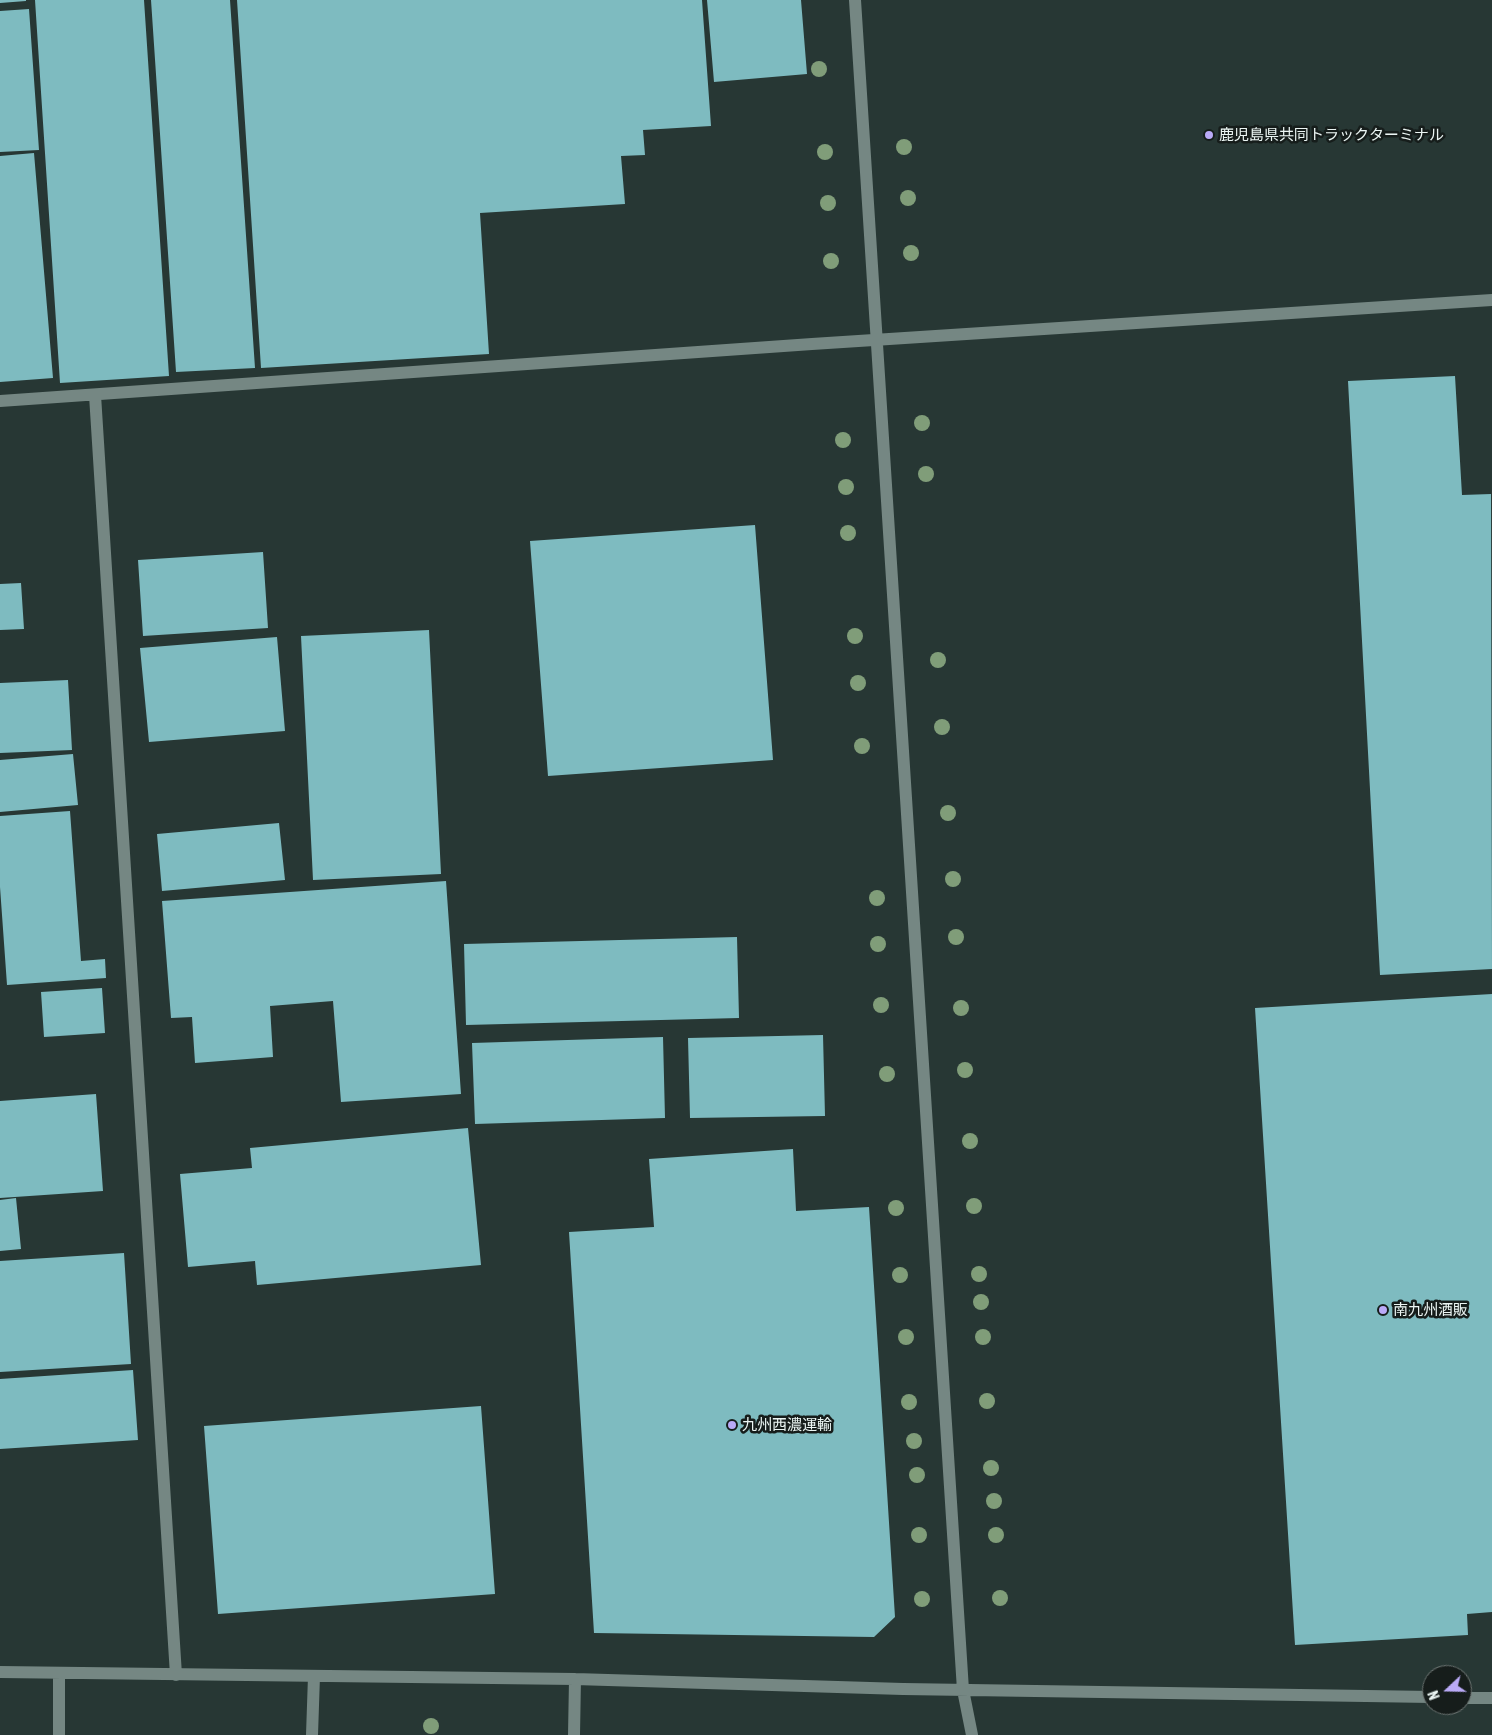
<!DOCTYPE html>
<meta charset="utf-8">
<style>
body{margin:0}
#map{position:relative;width:1492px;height:1735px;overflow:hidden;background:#273734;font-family:"Asap Condensed",sans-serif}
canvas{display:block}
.north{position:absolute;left:1422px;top:1665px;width:50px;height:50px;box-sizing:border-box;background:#161d1b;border:1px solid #6c7472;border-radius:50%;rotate:249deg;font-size:14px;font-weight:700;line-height:20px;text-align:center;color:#ecf6f4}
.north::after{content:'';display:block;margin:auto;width:18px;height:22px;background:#baaaf7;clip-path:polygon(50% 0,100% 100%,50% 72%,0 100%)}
</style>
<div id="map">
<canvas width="1492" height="1735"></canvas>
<div class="north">N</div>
</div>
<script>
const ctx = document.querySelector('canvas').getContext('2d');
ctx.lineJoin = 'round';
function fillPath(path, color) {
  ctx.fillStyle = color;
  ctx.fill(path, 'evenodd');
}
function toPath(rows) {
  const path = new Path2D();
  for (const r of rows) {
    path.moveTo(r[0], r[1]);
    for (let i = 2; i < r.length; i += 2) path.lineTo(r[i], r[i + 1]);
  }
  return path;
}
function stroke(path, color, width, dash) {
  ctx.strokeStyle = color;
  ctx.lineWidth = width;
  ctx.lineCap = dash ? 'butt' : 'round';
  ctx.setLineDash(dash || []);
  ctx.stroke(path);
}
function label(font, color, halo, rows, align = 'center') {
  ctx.font = font + ' "Asap Condensed","Noto Sans JP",sans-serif';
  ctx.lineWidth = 5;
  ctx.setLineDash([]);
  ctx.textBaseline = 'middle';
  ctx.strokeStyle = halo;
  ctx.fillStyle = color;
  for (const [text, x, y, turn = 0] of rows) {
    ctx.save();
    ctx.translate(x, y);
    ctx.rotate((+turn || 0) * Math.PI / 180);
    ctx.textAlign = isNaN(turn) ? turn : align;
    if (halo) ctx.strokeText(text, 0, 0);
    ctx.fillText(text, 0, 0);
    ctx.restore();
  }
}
const building = toPath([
 [0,0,26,0,26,1,0,3],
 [35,0,144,0,169,376,60,383],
 [151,0,230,0,255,368,176,372],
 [237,0,702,0,711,126,643,130,645,155,621,156,625,204,480,213,489,354,261,368],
 [707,0,801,0,807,74,714,82],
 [29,9,39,150,0,152,0,11],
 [34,153,53,378,0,382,0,156],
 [1455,376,1462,495,1491,494,1492,969,1380,975,1348,381],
 [755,525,773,760,548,776,530,541],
 [263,552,268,628,143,636,138,560],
 [21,583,24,629,0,630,0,584],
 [429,630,441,874,313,880,301,636],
 [277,637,285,731,149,742,140,648],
 [68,680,72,750,0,753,0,683],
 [73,754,78,805,0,812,0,760],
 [70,811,81,961,105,959,106,978,7,985,0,887,0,816],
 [279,823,285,880,162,891,157,834],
 [446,881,461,1094,341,1102,333,1001,270,1006,273,1057,195,1063,192,1017,171,1018,162,901],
 [737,937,739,1018,466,1025,464,944],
 [102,988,105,1033,44,1037,41,992],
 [1492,994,1492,1612,1467,1614,1468,1635,1295,1645,1255,1008],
 [823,1035,825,1116,690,1118,688,1038],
 [663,1037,665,1118,475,1124,472,1043],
 [96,1094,103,1191,0,1198,0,1101],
 [468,1128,481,1265,257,1285,255,1261,188,1267,180,1174,252,1168,250,1148],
 [793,1149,796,1211,869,1207,895,1617,874,1637,594,1633,569,1232,654,1227,649,1159],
 [16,1198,21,1249,0,1251,0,1200],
 [124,1253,131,1364,0,1372,0,1261],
 [133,1370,138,1440,0,1449,0,1379],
 [481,1406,495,1594,218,1614,204,1426]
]);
const secondary = toPath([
 [855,0,963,1690,972,1735],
 [95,395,176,1675],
 [0,401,812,344,1492,300],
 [0,1672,575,1679,903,1689,1432,1697],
 [1462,1698,1492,1698],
 [59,1735,59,1673],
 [312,1735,314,1676],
 [574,1735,575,1679]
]);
const trees = [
 [819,69],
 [904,147],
 [825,152],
 [908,198],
 [828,203],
 [911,253],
 [831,261],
 [922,423],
 [843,440],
 [926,474],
 [846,487],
 [848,533],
 [855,636],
 [938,660],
 [858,683],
 [942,727],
 [862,746],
 [948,813],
 [953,879],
 [877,898],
 [956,937],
 [878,944],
 [881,1005],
 [961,1008],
 [965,1070],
 [887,1074],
 [970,1141],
 [974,1206],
 [896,1208],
 [979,1274],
 [900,1275],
 [981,1302],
 [906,1337],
 [983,1337],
 [987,1401],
 [909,1402],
 [914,1441],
 [991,1468],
 [917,1475],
 [994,1501],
 [919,1535],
 [996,1535],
 [1000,1598],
 [922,1599],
 [431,1726]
];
const markers = [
 [1209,135,5,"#baaaf7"],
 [1383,1310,5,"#baaaf7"],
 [732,1425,5,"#baaaf7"]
];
const poiNames = [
 ["鹿児島県共同トラックターミナル",1219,135],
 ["南九州酒販",1393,1310],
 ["九州西濃運輸",742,1425]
];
fillPath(building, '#7ebbc0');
stroke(secondary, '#758783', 12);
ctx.fillStyle = '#809d79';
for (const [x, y] of trees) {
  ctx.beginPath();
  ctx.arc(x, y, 8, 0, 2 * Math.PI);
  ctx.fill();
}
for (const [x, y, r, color] of markers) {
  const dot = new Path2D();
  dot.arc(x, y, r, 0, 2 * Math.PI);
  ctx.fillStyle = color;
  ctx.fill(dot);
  stroke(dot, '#161d1b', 2);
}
label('15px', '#ecf6f4', '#161d1b', poiNames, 'left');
</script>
